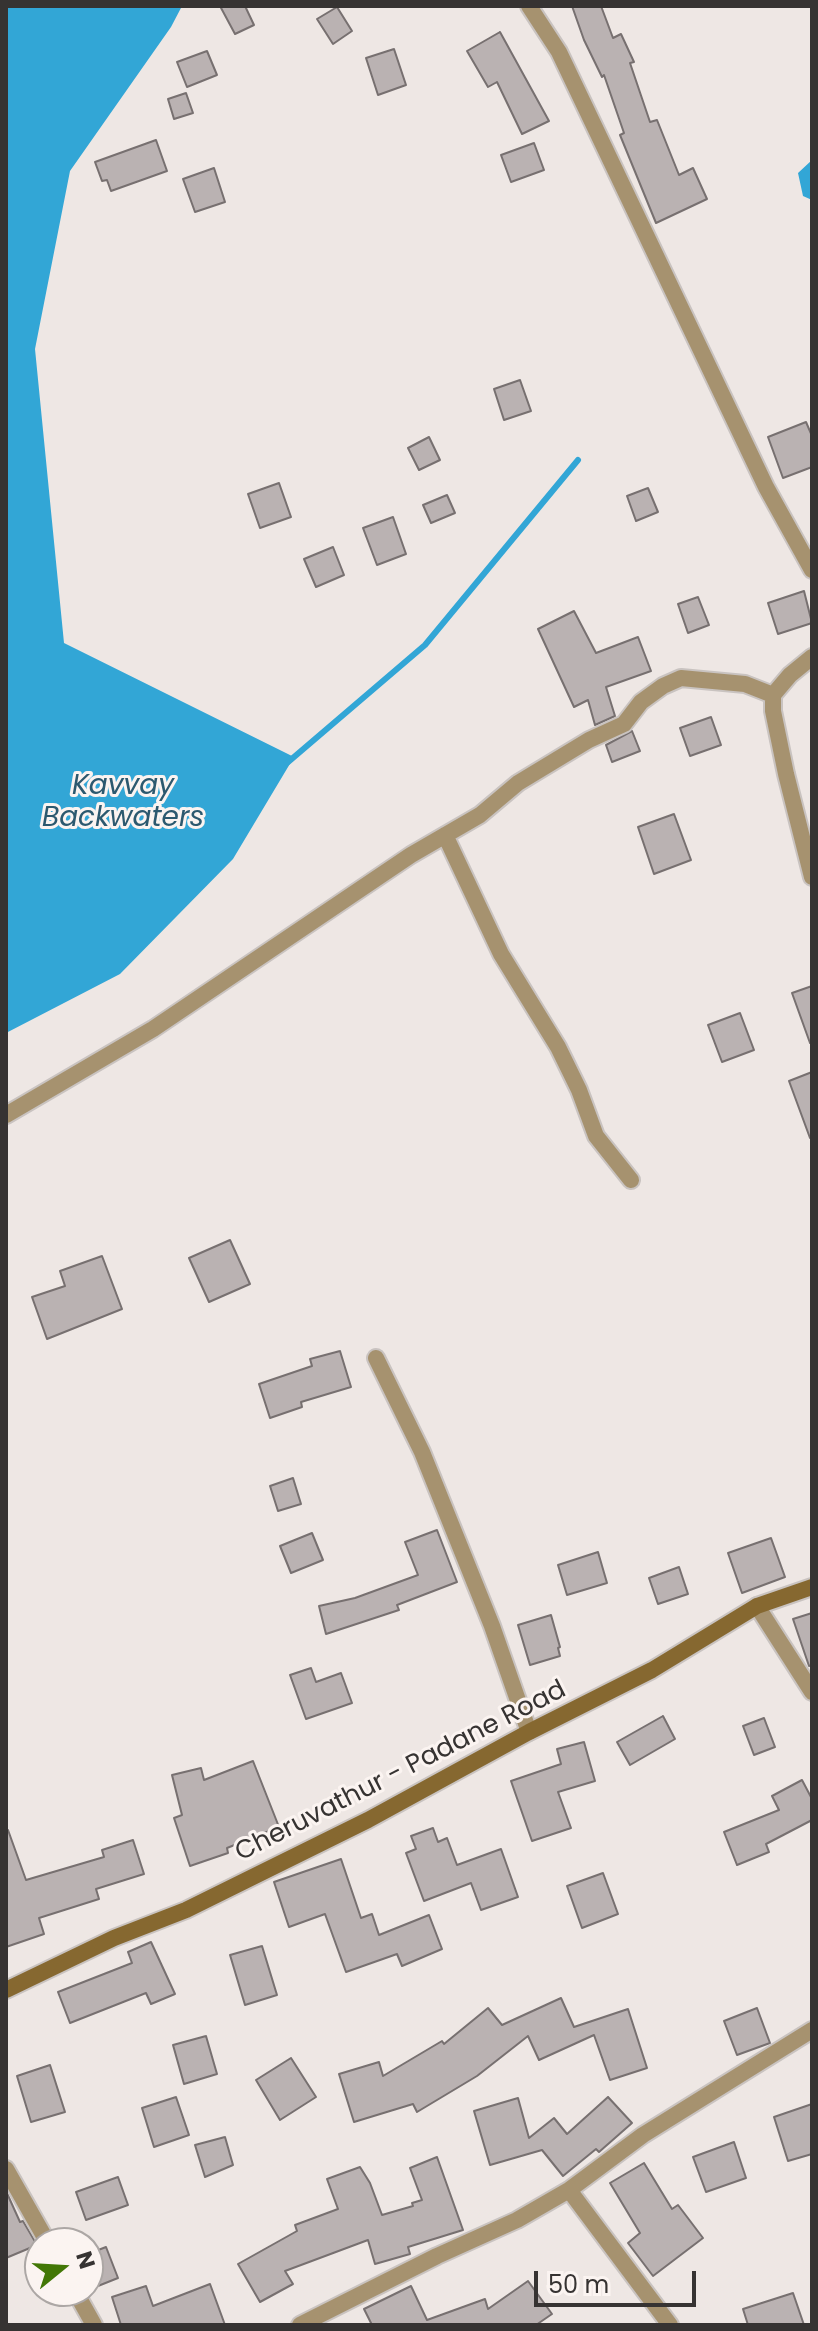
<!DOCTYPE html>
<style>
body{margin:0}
#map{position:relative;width:818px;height:2331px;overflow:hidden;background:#eee7e4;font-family:Poppins,sans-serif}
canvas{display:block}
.frame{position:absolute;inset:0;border:8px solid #363332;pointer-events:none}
.north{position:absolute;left:24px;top:2227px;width:80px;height:80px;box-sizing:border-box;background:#fbf4f1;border:2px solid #aca7a5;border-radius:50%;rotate:72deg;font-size:22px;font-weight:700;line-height:32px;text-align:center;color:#363332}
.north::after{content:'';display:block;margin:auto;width:28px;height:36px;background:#427706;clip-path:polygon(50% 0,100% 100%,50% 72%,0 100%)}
.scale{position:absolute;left:534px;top:2271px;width:162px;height:36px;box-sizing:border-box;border:4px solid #363332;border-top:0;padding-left:10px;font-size:24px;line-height:28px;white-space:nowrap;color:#363332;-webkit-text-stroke:6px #fbf4f1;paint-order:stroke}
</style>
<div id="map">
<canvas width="818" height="2331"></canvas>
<div class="frame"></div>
<div class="north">N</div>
<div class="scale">50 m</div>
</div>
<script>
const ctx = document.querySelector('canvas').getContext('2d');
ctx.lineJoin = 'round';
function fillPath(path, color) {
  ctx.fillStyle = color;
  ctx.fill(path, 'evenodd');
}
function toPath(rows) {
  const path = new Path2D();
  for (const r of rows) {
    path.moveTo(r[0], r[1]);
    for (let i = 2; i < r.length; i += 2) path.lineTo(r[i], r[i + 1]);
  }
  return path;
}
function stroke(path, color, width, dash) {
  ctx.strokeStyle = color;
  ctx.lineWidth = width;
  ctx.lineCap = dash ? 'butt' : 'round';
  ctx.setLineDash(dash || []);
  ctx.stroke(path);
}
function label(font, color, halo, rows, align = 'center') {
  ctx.font = font + ' Poppins,sans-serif';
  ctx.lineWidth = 6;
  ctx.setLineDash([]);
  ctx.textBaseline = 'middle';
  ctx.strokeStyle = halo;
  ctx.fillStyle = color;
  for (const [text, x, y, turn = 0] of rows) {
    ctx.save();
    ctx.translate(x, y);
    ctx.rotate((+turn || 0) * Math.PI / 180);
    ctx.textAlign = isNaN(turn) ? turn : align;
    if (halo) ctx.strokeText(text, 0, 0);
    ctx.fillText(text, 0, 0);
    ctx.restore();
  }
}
const water = toPath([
 [6,6,182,6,171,27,70,171,35,349,64,643,294,757,233,859,120,974,6,1033],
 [812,160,812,200,803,196,798,173]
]);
const stream = toPath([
 [287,763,425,645,578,460]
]);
const building = toPath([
 [220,6,245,6,254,25,235,34,220,6],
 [572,6,601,6,613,38,621,34,634,62,630,63,650,122,657,120,679,175,693,168,707,199,656,223,620,135,624,133,604,75,602,77,584,40,572,6],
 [337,7,352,31,333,44,317,19,337,7],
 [500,32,549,121,522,134,497,82,488,87,467,51,500,32],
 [394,49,406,85,378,95,366,58,394,49],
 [207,51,217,75,187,87,177,62,207,51],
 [186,93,193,113,174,119,168,99,186,93],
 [156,140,167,171,111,191,107,180,102,181,95,162,156,140],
 [534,143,544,170,511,182,501,155,534,143],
 [214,168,225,202,195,212,183,179,214,168],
 [520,380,531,411,504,420,494,389,520,380],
 [806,422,812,436,812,467,783,478,768,437,806,422],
 [429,437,440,460,419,470,408,448,429,437],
 [279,483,291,517,260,528,248,494,279,483],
 [648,488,658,512,636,521,627,496,648,488],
 [447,495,455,513,431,523,423,505,447,495],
 [393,517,406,554,377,565,363,528,393,517],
 [333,547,344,575,316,587,304,559,333,547],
 [804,591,812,623,778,634,768,603,804,591],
 [698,597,709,625,688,633,678,604,698,597],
 [574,611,596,653,638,637,651,671,606,687,615,716,595,725,588,700,574,707,538,629,574,611],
 [711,717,721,745,690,756,680,728,711,717],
 [632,731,640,751,612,762,606,745,632,731],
 [674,814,691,860,654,874,638,827,674,814],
 [812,986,812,1042,810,1043,792,993,812,986],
 [740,1013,754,1050,722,1062,708,1025,740,1013],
 [812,1072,812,1138,810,1138,789,1081,812,1072],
 [230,1240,250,1284,209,1302,189,1258,230,1240],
 [102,1256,122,1309,47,1339,32,1297,65,1286,60,1271,102,1256],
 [340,1351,351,1387,301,1402,302,1407,270,1418,259,1384,312,1366,310,1359,340,1351],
 [293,1478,301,1504,278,1511,270,1486,293,1478],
 [437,1530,457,1582,397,1605,399,1610,326,1634,319,1606,355,1598,418,1575,405,1542,437,1530],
 [312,1533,323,1560,291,1573,280,1546,312,1533],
 [771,1538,785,1577,742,1593,728,1553,771,1538],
 [598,1552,607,1583,567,1595,558,1565,598,1552],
 [679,1567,688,1594,658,1604,649,1578,679,1567],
 [812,1613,812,1665,809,1666,793,1619,812,1613],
 [551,1615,560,1647,558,1648,560,1656,530,1665,518,1625,551,1615],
 [311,1668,316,1682,341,1673,352,1703,306,1719,290,1675,311,1668],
 [663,1716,675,1739,630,1765,617,1742,663,1716],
 [764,1718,775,1747,754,1755,743,1726,764,1718],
 [584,1742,595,1781,558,1792,571,1828,532,1841,511,1781,561,1764,557,1749,584,1742],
 [253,1761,279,1827,227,1848,228,1853,190,1866,174,1818,182,1815,172,1775,201,1768,204,1780,253,1761],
 [802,1780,812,1799,812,1820,766,1844,769,1852,737,1865,724,1832,779,1810,772,1796,802,1780],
 [433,1828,438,1842,447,1838,457,1865,501,1849,518,1897,481,1910,471,1883,424,1901,406,1853,416,1849,411,1836,433,1828],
 [8,1830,26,1880,104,1857,102,1850,133,1840,144,1874,96,1889,99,1899,39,1918,44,1934,6,1947,6,1831,8,1830],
 [341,1859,361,1918,372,1914,379,1935,429,1915,442,1949,402,1966,397,1954,346,1972,325,1914,289,1927,274,1882,341,1859],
 [603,1873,618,1914,582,1928,567,1886,603,1873],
 [151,1942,175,1994,151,2004,146,1993,70,2023,58,1992,132,1963,128,1952,151,1942],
 [262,1946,277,1995,245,2005,230,1955,262,1946],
 [561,1998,574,2027,628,2009,647,2068,610,2080,594,2035,539,2060,528,2036,477,2076,417,2112,413,2104,354,2122,339,2074,379,2062,383,2076,442,2041,444,2044,488,2008,502,2025,561,1998],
 [757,2008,770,2043,737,2055,724,2021,757,2008],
 [206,2036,217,2074,184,2084,173,2045,206,2036],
 [291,2058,316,2097,280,2120,256,2080,291,2058],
 [50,2065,65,2112,31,2122,17,2076,50,2065],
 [176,2097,189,2135,154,2147,142,2108,176,2097],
 [608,2097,632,2123,599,2152,596,2149,563,2176,542,2150,490,2165,474,2111,518,2098,529,2138,554,2118,567,2134,608,2097],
 [812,2104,812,2154,788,2161,774,2117,812,2104],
 [225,2137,233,2165,205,2177,195,2145,225,2137],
 [734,2142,746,2178,706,2192,693,2157,734,2142],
 [437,2157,463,2230,408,2247,410,2254,375,2264,368,2240,285,2271,293,2284,260,2302,238,2264,297,2231,295,2225,338,2209,327,2179,360,2167,370,2183,382,2215,413,2206,412,2203,422,2200,410,2168,437,2157],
 [644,2163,672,2209,678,2205,703,2238,653,2276,628,2243,640,2233,610,2183,644,2163],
 [118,2177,128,2205,86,2220,76,2192,118,2177],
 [6,2191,20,2222,23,2221,37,2245,6,2258,6,2191],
 [106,2247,118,2278,88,2290,88,2254,106,2247],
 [528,2281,552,2314,536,2325,372,2325,364,2309,411,2286,427,2320,485,2299,488,2309,528,2281],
 [210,2284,225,2325,121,2325,112,2297,146,2286,153,2306,210,2284],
 [793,2293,804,2325,748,2325,743,2309,793,2293]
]);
const street = toPath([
 [529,6,559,52,766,487,812,570],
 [812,657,790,675,773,695,773,711,786,774,812,877],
 [445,835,501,954,558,1047,579,1090,596,1136,631,1180],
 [6,1115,153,1029,411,855,480,815,518,783,589,740,624,724,641,702,663,686,681,678,745,684,773,695],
 [376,1358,422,1452,492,1626,529,1732],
 [757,1606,812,1692],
 [6,2169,48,2243],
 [569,2190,670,2325],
 [75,2291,94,2325],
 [300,2325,437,2256,517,2220,569,2190,643,2135,812,2030]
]);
const secondary = toPath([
 [6,1990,114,1938,186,1910,368,1820,529,1732,652,1670,757,1606,812,1587]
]);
const streetNames = [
 ["Cheruvathur - Padane Road",401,1772,-27]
];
const waterNames = [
 ["Kavvay",123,787],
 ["Backwaters",123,819]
];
fillPath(water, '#32a6d6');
stroke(stream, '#32a6d6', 6);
fillPath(building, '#bab2b2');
stroke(building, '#777070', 2);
stroke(street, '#c9c3c0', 20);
stroke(secondary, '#c9c3c0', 20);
stroke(street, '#a6926f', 16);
stroke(secondary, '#866830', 16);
label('26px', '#363332', '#fbf4f1', streetNames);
label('italic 28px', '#2c596f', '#fbf4f1', waterNames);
</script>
